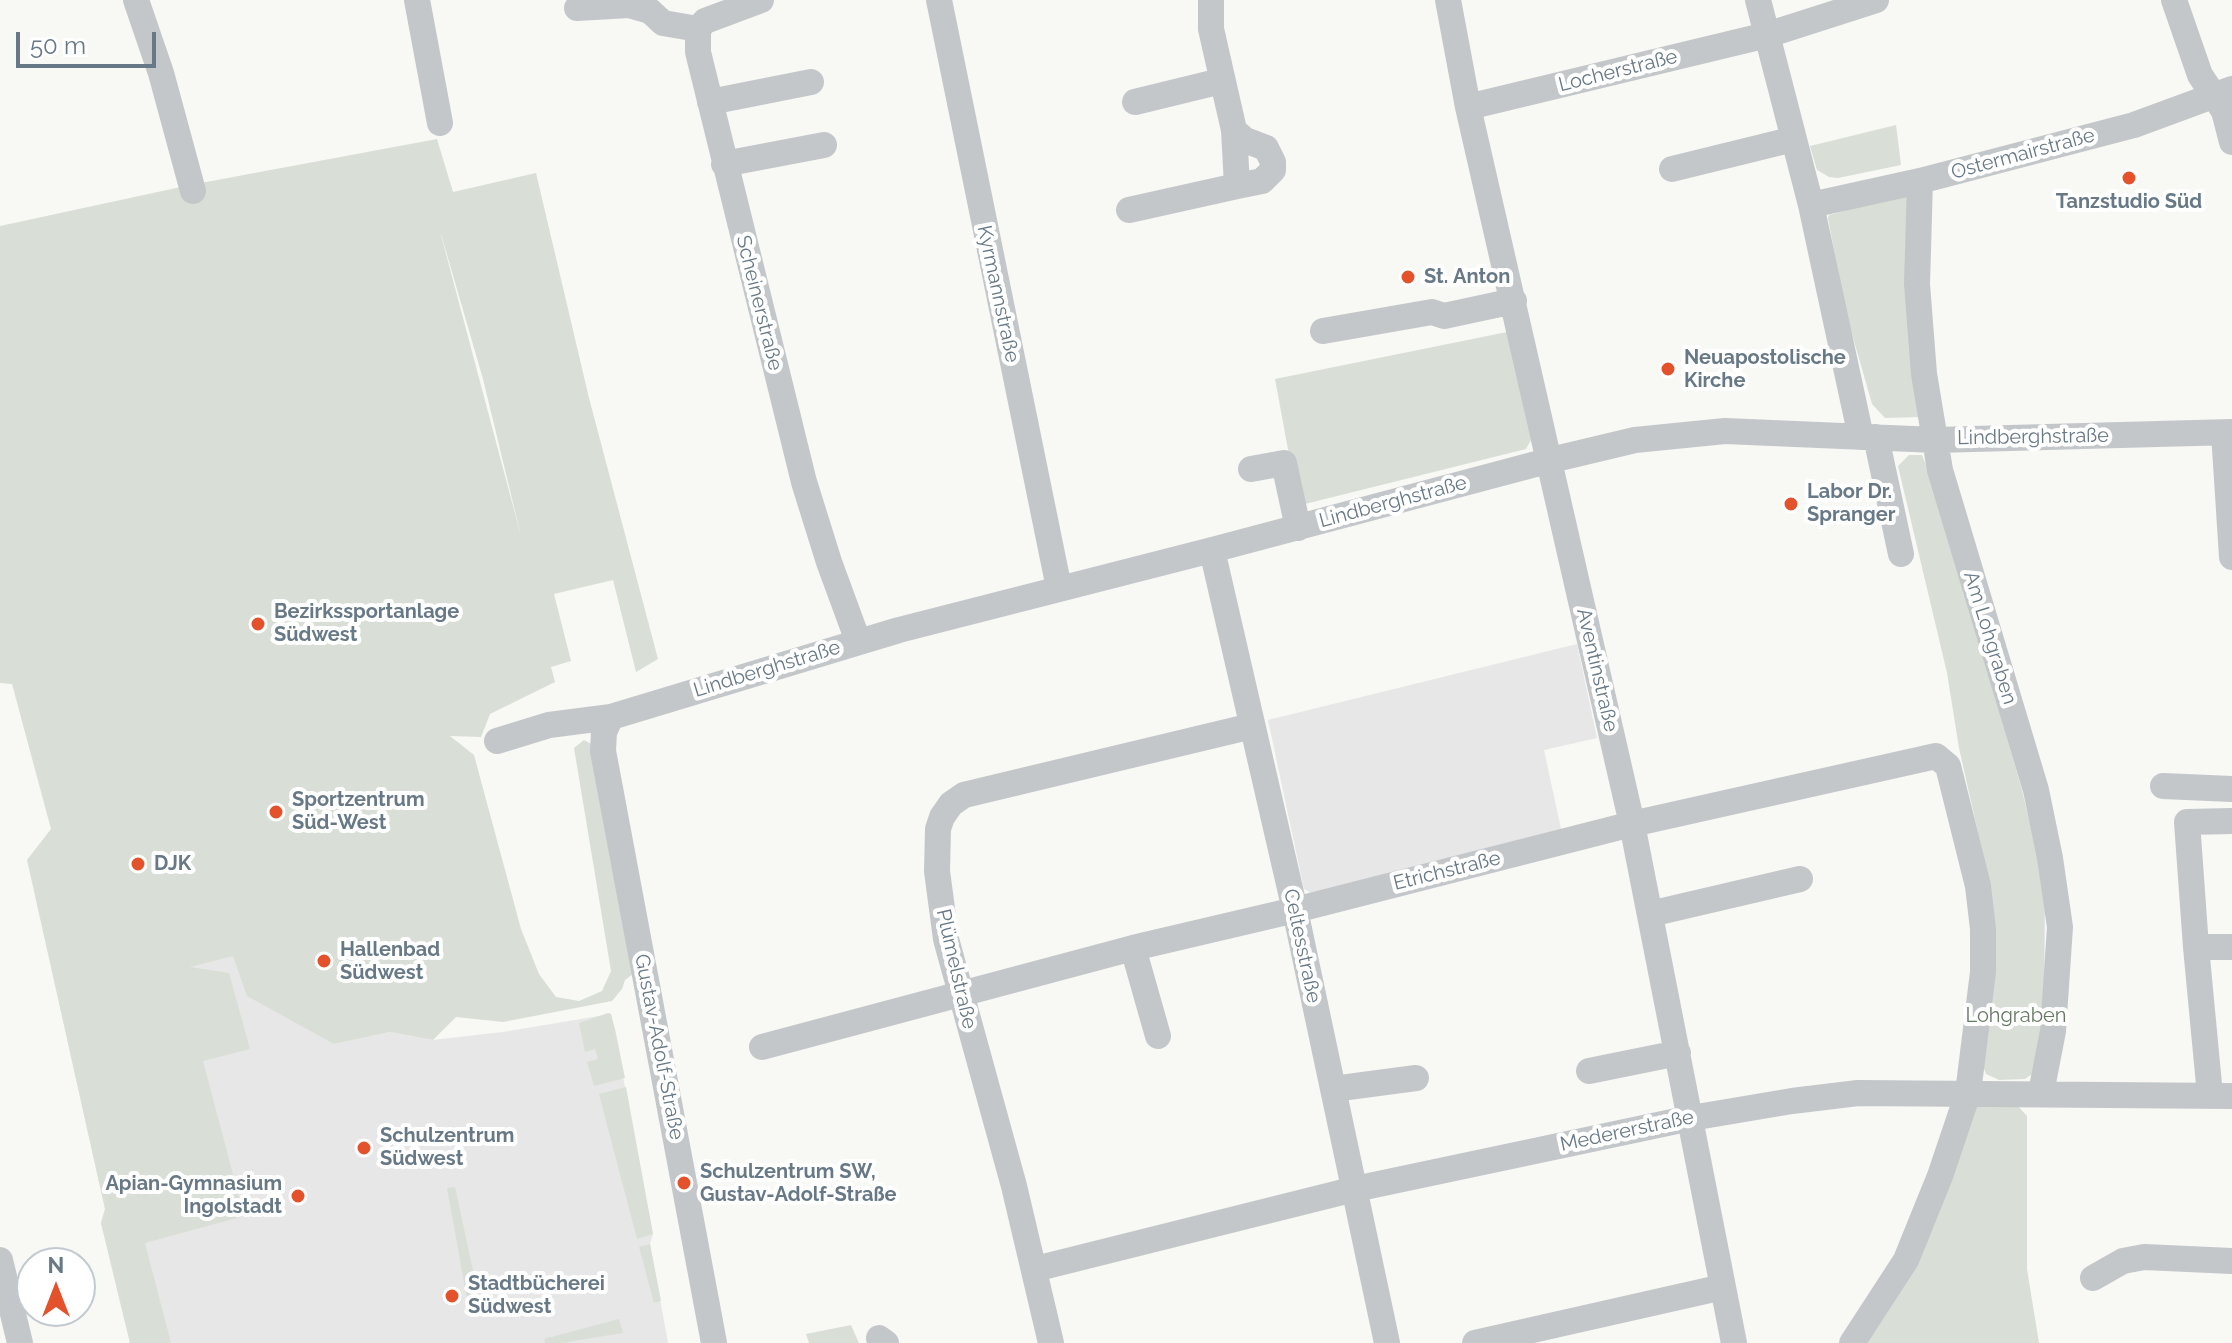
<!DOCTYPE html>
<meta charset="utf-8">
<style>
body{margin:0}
#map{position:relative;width:2232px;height:1343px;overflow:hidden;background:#f8f8f5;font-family:Raleway,sans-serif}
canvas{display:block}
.north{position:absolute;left:16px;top:1247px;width:80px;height:80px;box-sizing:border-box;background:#fff;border:2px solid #c2c9cf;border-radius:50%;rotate:0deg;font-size:22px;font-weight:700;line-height:32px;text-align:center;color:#677886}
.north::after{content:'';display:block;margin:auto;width:28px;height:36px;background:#e3522a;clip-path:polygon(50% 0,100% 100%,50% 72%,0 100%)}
.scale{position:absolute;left:16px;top:32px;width:140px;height:36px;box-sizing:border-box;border:4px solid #677886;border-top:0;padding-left:10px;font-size:24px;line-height:28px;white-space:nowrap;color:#677886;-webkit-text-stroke:6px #fff;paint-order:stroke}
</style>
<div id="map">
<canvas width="2232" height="1343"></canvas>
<div class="north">N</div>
<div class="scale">50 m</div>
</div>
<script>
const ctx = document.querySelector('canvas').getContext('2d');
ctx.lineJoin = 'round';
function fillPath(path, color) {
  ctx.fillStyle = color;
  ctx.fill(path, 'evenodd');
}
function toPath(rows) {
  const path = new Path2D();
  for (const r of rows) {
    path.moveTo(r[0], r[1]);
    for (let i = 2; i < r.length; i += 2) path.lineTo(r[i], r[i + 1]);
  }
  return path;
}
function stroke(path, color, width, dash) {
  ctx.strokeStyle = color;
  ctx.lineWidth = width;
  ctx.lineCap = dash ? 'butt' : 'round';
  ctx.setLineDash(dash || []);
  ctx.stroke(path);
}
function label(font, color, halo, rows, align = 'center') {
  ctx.font = font + ' Raleway,sans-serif';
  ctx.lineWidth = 8;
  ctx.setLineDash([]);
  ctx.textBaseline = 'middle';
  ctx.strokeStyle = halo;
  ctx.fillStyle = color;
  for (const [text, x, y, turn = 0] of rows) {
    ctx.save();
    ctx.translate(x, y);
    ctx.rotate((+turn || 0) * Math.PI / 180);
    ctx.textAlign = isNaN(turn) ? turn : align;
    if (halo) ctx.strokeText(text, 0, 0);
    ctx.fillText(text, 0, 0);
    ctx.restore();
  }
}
const built = toPath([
 [1577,644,1597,738,1544,750,1561,829,1313,894,1304,889,1268,720],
 [233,955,334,1044,390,1032,433,1040,503,1032,611,1014,653,1234,650,1244,668,1343,130,1343,101,1223,105,1209,59,1002]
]);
const green = toPath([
 [1896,125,1901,165,1838,178,1829,177,1817,170,1810,146],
 [437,139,453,192,536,173,589,398,658,659,636,672,613,580,554,594,571,661,551,667,555,682,490,714,481,737,450,736,474,755,521,929,539,974,556,997,579,1001,602,991,611,971,574,748,584,740,593,745,633,974,625,980,622,989,612,1001,503,1022,456,1017,433,1040,390,1032,334,1044,247,996,233,956,190,967,229,973,250,1049,203,1061,244,1216,145,1243,171,1343,130,1343,101,1223,105,1209,27,860,51,829,12,684,0,683,0,226,190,185],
 [441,234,483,379,521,536,441,235],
 [1907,194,1921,417,1885,418,1872,404,1846,313,1828,218,1829,215],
 [1507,332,1531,440,1526,449,1305,504,1297,498,1275,379],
 [1909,455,1922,455,1933,482,2022,790,2045,888,2044,1015,2035,1072,2025,1079,1999,1080,1986,1074,1983,1066,1992,895,1959,748,1947,673,1898,466],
 [608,1013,611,1014,615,1029,625,1078,594,1086,587,1062,598,1059,595,1049,585,1052,579,1023],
 [626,1087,653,1234,637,1239,599,1094],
 [1975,1102,2018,1106,2027,1116,2027,1269,2039,1343,1861,1343],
 [455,1187,479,1298,472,1312,469,1310,447,1188],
 [650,1244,661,1301,654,1303,639,1247],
 [619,1319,623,1333,561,1343,545,1343,544,1339],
 [851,1325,859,1343,809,1343,806,1334]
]);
const minor = toPath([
 [136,0,161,73,193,191],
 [417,0,440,123],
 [761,0,705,21,698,29,698,52,804,482,829,562,858,641],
 [939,0,1059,588],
 [1448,0,1468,107,1632,824,1734,1343],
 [1758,0,1811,205,1861,437],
 [2174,0,2200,75,2224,111,2232,142],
 [577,8,629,5,650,11,663,23,698,29],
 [710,102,811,82],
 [1135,102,1221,81],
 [1468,107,1767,35,1876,0],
 [1234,130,1245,140,1266,148,1273,162,1273,170,1262,181,1237,186],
 [724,164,824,145],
 [1672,169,1794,139],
 [1920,181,1917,284,1924,374,1940,470,2036,790,2050,858,2060,927,2053,1031,2041,1093],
 [1811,205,1920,181,2134,125,2232,89],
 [1129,210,1237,186,1234,130,1211,29,1211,0],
 [1323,331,1432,312,1444,316,1514,301],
 [2224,433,2232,557],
 [1876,437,1901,554],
 [1251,469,1284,463,1298,528],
 [1212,550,1295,910,1387,1343],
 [611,717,604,732,603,751,714,1343],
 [497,741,549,725,611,717,899,630,1212,550,1551,460,1635,440,1725,431,1936,440,2232,432],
 [2163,786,2232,789],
 [2232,821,2187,822,2196,947,2232,947],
 [1650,914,1800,879],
 [2196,947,2210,1095],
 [1133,948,1158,1036],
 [762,1047,1133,948,1295,910,1632,824,1936,756,1948,766,1978,886,1983,929,1983,972,1968,1093,1940,1176,1906,1260,1852,1343],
 [1589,1071,1678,1053],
 [1333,1089,1416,1078],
 [0,1260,20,1343],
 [1035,1269,1355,1189,1691,1118,1792,1101,1858,1093,2232,1096],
 [2093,1278,2123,1261,2144,1257,2232,1261],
 [879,1338,886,1343],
 [1051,1343,1014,1186,946,939,937,871,938,829,942,817,951,804,964,795,1252,726],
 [1475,1343,1723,1287]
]);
const markers = [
 [2129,178,8,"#e3522a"],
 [1408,277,8,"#e3522a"],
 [1668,369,8,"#e3522a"],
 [1791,504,8,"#e3522a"],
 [258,624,8,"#e3522a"],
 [276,812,8,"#e3522a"],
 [138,864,8,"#e3522a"],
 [324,961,8,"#e3522a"],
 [364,1148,8,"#e3522a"],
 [684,1183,8,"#e3522a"],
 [298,1196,8,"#e3522a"],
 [452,1296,8,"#e3522a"]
];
const streetNames = [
 ["Locherstraße",1618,71,-14],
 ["Ostermairstraße",2023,154,-15],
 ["Kyrmannstraße",998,294,78],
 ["Scheinerstraße",759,303,76],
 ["Lindberghstraße",2033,437,-1],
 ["Lindberghstraße",1393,502,-15],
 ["Am Lohgraben",1990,638,73],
 ["Lindberghstraße",767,669,-17],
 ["Aventinstraße",1597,670,77],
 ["Etrichstraße",1447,871,-14],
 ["Celtesstraße",1302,946,78],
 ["Plümelstraße",956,969,77],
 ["Gustav-Adolf-Straße",659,1047,79],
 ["Medererstraße",1627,1131,-12]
];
const poiNames = [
 ["Tanzstudio Süd",2129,202,"center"],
 ["St. Anton",1424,277],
 ["Neuapostolische",1684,358],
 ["Kirche",1684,381],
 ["Labor Dr.",1807,492],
 ["Spranger",1807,515],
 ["Bezirkssportanlage",274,612],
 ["Südwest",274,635],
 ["Sportzentrum",292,800],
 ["Süd-West",292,823],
 ["DJK",154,864],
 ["Hallenbad",340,950],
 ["Südwest",340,973],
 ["Schulzentrum",380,1136],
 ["Südwest",380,1159],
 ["Schulzentrum SW,",700,1172],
 ["Gustav-Adolf-Straße",700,1195],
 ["Apian-Gymnasium",282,1184,"right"],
 ["Ingolstadt",282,1207,"right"],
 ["Stadtbücherei",468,1284],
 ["Südwest",468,1307]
];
const parkNames = [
 ["Lohgraben",2016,1016]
];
fillPath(built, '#e6e7e6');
fillPath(green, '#d9dfd6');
stroke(minor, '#c3c7ca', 26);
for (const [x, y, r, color] of markers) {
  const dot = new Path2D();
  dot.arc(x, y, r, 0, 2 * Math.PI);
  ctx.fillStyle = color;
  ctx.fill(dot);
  stroke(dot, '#fff', 3);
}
label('20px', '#677886', '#fff', streetNames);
label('bold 20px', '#677886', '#fff', poiNames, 'left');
label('20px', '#667862', '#fff', parkNames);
</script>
